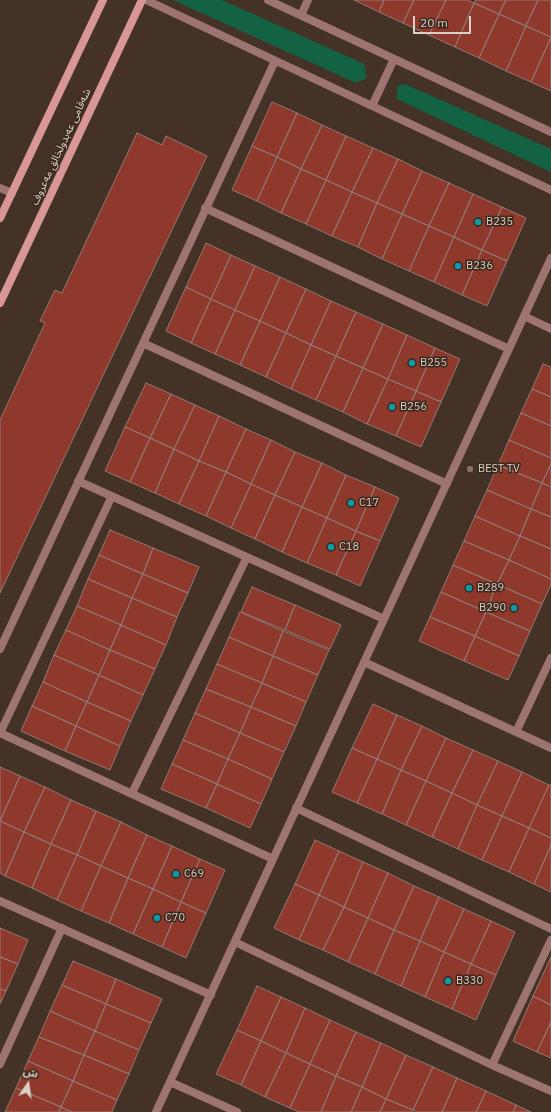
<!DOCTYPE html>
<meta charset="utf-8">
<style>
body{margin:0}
#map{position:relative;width:551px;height:1112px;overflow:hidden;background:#443226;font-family:"IBM Plex Sans","Noto Sans Arabic",sans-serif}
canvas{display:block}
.north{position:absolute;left:8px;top:1064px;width:40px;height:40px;-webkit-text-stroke:3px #39281c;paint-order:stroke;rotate:13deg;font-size:11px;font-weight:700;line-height:16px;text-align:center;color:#dbd0c8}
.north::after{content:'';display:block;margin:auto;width:14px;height:18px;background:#dbd0c8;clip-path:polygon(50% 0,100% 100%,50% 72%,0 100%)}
.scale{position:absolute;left:413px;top:16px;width:58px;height:18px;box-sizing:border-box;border:2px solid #dbd0c8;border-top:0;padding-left:5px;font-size:12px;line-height:14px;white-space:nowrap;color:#dbd0c8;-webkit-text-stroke:3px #39281c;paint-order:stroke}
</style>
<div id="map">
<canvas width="551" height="1112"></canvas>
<div class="north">ش</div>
<div class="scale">20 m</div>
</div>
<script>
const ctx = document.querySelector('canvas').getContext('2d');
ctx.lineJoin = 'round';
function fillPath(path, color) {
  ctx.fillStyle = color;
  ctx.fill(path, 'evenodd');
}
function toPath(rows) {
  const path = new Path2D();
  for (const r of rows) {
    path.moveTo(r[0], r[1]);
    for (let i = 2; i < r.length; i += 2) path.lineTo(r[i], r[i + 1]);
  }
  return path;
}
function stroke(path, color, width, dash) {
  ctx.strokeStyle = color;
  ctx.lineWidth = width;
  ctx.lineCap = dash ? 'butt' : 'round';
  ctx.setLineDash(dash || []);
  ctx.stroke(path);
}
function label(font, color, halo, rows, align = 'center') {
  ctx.font = font + ' "IBM Plex Sans","Noto Sans Arabic",sans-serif';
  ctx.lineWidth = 3;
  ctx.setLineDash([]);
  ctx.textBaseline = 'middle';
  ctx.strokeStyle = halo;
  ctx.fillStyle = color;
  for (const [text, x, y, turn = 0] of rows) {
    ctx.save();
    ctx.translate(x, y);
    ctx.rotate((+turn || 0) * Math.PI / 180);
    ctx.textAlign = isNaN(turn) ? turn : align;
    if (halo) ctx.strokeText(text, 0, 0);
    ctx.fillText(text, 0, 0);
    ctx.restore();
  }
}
const green = toPath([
 [173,0,222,0,364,64,367,78,356,83],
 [405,84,551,149,551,172,397,99,397,86]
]);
const building = toPath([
 [354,0,384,0,379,12,354,0],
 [384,0,414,0,403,23,379,12,384,0],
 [414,0,446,0,429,35,403,23,414,0],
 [446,0,468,0,474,3,455,47,429,35,446,0],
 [476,0,506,0,499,14,474,3,476,0],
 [506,0,538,0,526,26,499,14,506,0],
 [538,0,551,0,551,37,526,26,538,0],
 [474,3,499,14,479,58,455,47,474,3],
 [499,14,526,26,506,71,479,58,499,14],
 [526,26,551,37,531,82,506,71,526,26],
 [551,37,551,91,531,82,551,37],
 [272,102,297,113,277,157,252,146,272,102],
 [297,113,322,125,301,169,277,157,297,113],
 [322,125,346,136,326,180,301,169,322,125],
 [137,133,162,145,166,136,207,156,0,593,0,420,45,323,40,321,55,290,62,293,137,133],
 [346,136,373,148,352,192,326,180,346,136],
 [252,146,277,157,257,201,232,190,252,146],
 [373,148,398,159,377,203,352,192,373,148],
 [277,157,301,169,281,213,257,201,277,157],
 [398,159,422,171,402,214,377,203,398,159],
 [301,169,326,180,306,224,281,213,301,169],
 [422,171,449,183,429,226,402,214,422,171],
 [326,180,352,192,332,236,306,224,326,180],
 [449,183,473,194,454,237,429,226,449,183],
 [352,192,377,203,358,247,332,236,352,192],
 [473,194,502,207,482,250,454,237,473,194],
 [377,203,402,214,382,259,358,247,377,203],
 [502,207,526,218,507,261,482,250,502,207],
 [402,214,429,226,409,271,382,259,402,214],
 [429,226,454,237,434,282,409,271,429,226],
 [454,237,482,250,462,295,434,282,454,237],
 [206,243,231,255,211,299,186,287,206,243],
 [482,250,507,261,487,306,462,295,482,250],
 [231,255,255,266,235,310,211,299,231,255],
 [255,266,280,277,260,321,235,310,255,266],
 [280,277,306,289,286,333,260,321,280,277],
 [186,287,211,299,191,343,166,331,186,287],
 [306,289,331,301,311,345,286,333,306,289],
 [211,299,235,310,215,354,191,343,211,299],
 [331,301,356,312,336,356,311,345,331,301],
 [235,310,260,321,240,365,215,354,235,310],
 [356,312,383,324,363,368,336,356,356,312],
 [260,321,286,333,266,377,240,365,260,321],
 [383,324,407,335,388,379,363,368,383,324],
 [286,333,311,345,291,389,266,377,286,333],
 [407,335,435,348,416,391,388,379,407,335],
 [311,345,336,356,316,400,291,389,311,345],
 [435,348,460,359,441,402,416,391,435,348],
 [336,356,363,368,343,412,316,400,336,356],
 [543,364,551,367,551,397,532,389,543,364],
 [363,368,388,379,367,424,343,412,363,368],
 [388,379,416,391,396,436,367,424,388,379],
 [146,383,171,394,150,438,125,427,146,383],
 [532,389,551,397,551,426,521,413,532,389],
 [416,391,441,402,421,447,396,436,416,391],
 [171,394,195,405,174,449,150,438,171,394],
 [195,405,219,416,199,461,174,449,195,405],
 [521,413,551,426,551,458,509,440,521,413],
 [219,416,246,429,226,472,199,461,219,416],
 [125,427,150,438,130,482,105,471,125,427],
 [246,429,271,440,251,484,226,472,246,429],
 [150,438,174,449,155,493,130,482,150,438],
 [271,440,295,452,275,495,251,484,271,440],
 [509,440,551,458,551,464,542,483,498,465,509,440],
 [174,449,199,461,179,504,155,493,174,449],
 [295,452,322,463,302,507,275,495,295,452],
 [199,461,226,472,206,516,179,504,199,461],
 [322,463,346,475,327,518,302,507,322,463],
 [551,464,551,487,542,483,551,464],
 [498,465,542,483,531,509,487,490,498,465],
 [226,472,251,484,231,528,206,516,226,472],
 [346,475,375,487,356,531,327,518,346,475],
 [542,483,551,487,551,517,531,509,542,483],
 [251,484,275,495,255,539,231,528,251,484],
 [375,487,399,498,380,541,356,531,375,487],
 [487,490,531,509,520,536,475,516,487,490],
 [275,495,302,507,282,552,255,539,275,495],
 [302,507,327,518,307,563,282,552,302,507],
 [531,509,551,517,551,549,520,536,531,509],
 [475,516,520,536,509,560,464,541,475,516],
 [327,518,356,531,336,575,307,563,327,518],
 [110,530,153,548,143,574,99,555,110,530],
 [356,531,380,541,360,586,336,575,356,531],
 [520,536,551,549,551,579,509,560,520,536],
 [464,541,509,560,497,584,453,565,464,541],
 [153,548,199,567,188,593,143,574,153,548],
 [99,555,143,574,132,598,88,579,99,555],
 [509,560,551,579,551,585,542,604,497,584,509,560],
 [453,565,497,584,486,612,441,592,453,565],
 [143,574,188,593,177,617,132,598,143,574],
 [88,579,132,598,121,625,77,606,88,579],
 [497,584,542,604,530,631,486,612,497,584],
 [252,587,295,605,285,630,241,612,252,587],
 [441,592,486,612,475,636,430,617,441,592],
 [132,598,177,617,166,645,121,625,132,598],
 [295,605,341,625,330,649,285,630,295,605],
 [77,606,121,625,110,650,66,630,77,606],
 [240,612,283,631,273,656,229,637,240,612],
 [486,612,530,631,519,656,475,636,486,612],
 [430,617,475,636,464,661,419,641,430,617],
 [121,625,166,645,155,669,110,650,121,625],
 [66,630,110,650,99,675,54,655,66,630],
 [283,631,329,650,318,675,273,656,283,631],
 [475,636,519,656,508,680,464,661,475,636],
 [229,637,273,656,262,683,217,664,229,637],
 [110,650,155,669,143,695,99,675,110,650],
 [54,655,99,675,87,702,43,682,54,655],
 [273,656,318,675,306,702,262,683,273,656],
 [217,664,262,683,251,707,206,689,217,664],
 [99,675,143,695,131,721,87,702,99,675],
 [43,682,87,702,76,726,32,706,43,682],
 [262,683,306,702,296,726,251,707,262,683],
 [206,689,251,707,240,733,195,713,206,689],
 [87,702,131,721,120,746,76,726,87,702],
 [373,704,397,715,377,759,352,748,373,704],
 [32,706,76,726,65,751,21,731,32,706],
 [251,707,296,726,284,752,240,733,251,707],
 [195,713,240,733,228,759,183,740,195,713],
 [397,715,422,726,401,770,377,759,397,715],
 [76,726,120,746,110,770,65,751,76,726],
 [422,726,446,738,426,781,401,770,422,726],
 [240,733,284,752,272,779,228,759,240,733],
 [446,738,473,750,452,793,426,781,446,738],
 [183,740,228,759,217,784,172,764,183,740],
 [352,748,377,759,357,803,332,792,352,748],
 [473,750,498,761,477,805,452,793,473,750],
 [228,759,272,779,261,804,217,784,228,759],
 [377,759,401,770,382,814,357,803,377,759],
 [498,761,522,772,502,816,477,805,498,761],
 [172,764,217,784,206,808,161,789,172,764],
 [0,767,20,776,0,821,0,767],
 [401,770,426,781,406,825,382,814,401,770],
 [522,772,549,785,529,828,502,816,522,772],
 [20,776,45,787,24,832,0,821,20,776],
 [426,781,452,793,432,837,406,825,426,781],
 [217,784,261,804,250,828,206,808,217,784],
 [549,785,551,785,551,838,529,828,549,785],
 [45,787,71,800,51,844,24,832,45,787],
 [452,793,477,805,458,849,432,837,452,793],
 [71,800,96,811,77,855,51,844,71,800],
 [477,805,502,816,482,860,458,849,477,805],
 [96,811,121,822,101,866,77,855,96,811],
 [502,816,529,828,509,872,482,860,502,816],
 [0,821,24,832,5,876,0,873,0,821],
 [121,822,147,835,128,878,101,866,121,822],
 [529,828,551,838,551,845,534,884,509,872,529,828],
 [24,832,51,844,32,888,5,876,24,832],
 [147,835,172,846,153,889,128,878,147,835],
 [315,840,339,851,319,895,295,884,315,840],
 [51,844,77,855,57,900,32,888,51,844],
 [551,845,551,892,534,884,551,845],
 [172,846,200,859,181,902,153,889,172,846],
 [339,851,363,862,344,907,319,895,339,851],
 [77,855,101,866,81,911,57,900,77,855],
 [200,859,225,870,206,913,181,902,200,859],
 [363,862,388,873,368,918,344,907,363,862],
 [101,866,128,878,109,923,81,911,101,866],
 [388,873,414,886,394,930,368,918,388,873],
 [128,878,153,889,133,934,109,923,128,878],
 [295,884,319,895,299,940,274,928,295,884],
 [414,886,439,897,420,941,394,930,414,886],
 [153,889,181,902,162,947,133,934,153,889],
 [319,895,344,907,323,950,299,940,319,895],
 [439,897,464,909,444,952,420,941,439,897],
 [181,902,206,913,186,958,162,947,181,902],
 [344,907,368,918,348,962,323,950,344,907],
 [464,909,491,921,471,964,444,952,464,909],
 [368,918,394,930,375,974,348,962,368,918],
 [491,921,515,932,496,975,471,964,491,921],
 [0,928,28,940,18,964,0,957,0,928],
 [394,930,420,941,401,986,375,974,394,930],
 [420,941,444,952,425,997,401,986,420,941],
 [444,952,471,964,452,1009,425,997,444,952],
 [0,957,18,964,6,991,0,989,0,957],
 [551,957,551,1005,533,996,551,957],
 [73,961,116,979,106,1004,62,985,73,961],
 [471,964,496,975,476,1020,452,1009,471,964],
 [116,979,162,999,151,1023,106,1004,116,979],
 [62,985,106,1004,95,1031,50,1011,62,985],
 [257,986,281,997,261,1041,237,1030,257,986],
 [0,989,6,991,0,1004,0,989],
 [533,996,551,1005,551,1022,537,1052,513,1041,533,996],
 [281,997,305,1008,286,1053,261,1041,281,997],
 [106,1004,151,1023,139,1050,95,1031,106,1004],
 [305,1008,330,1020,310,1064,286,1053,305,1008],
 [50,1011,95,1031,84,1055,39,1037,50,1011],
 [330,1020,356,1032,336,1076,310,1064,330,1020],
 [551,1022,551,1058,537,1052,551,1022],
 [237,1030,261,1041,241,1085,216,1074,237,1030],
 [95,1031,139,1050,129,1074,84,1055,95,1031],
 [356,1032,381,1043,362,1087,336,1076,356,1032],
 [39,1037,84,1055,73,1081,28,1061,39,1037],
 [261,1041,286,1053,265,1097,241,1085,261,1041],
 [381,1043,406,1055,386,1099,362,1087,381,1043],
 [286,1053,310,1064,290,1108,265,1097,286,1053],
 [84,1055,129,1074,117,1100,73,1081,84,1055],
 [406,1055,433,1067,413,1110,386,1099,406,1055],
 [28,1061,73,1081,61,1107,16,1088,28,1061],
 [310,1064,336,1076,321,1112,299,1112,290,1108,310,1064],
 [433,1067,457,1078,442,1112,417,1112,413,1110,433,1067],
 [336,1076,362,1087,351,1112,321,1112,336,1076],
 [457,1078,486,1091,476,1112,442,1112,457,1078],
 [73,1081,117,1100,112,1112,72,1112,61,1107,73,1081],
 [362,1087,386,1099,380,1112,351,1112,362,1087],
 [16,1088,61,1107,59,1112,5,1112,16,1088],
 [486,1091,516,1105,513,1112,476,1112,486,1091],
 [386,1099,413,1110,413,1112,380,1112,386,1099],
 [516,1105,531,1112,513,1112,516,1105],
 [61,1107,72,1112,59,1112,61,1107]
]);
const minor = toPath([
 [146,0,551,190],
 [268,0,551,132],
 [301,15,308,0],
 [372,106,394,59],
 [0,188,12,193],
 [205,208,509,349],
 [524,316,551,329],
 [143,343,447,484],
 [78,481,384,619],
 [0,649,275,61],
 [364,662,551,748],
 [516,732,551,658],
 [0,733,273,859],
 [0,733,112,496],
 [132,793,247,557],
 [296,808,551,929],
 [0,901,211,995],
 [235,942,492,1065,551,1091],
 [0,1064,62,928],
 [492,1065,551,940],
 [170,1082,237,1112],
 [156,1112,551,258]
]);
const secondary = toPath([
 [0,218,103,0],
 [0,303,142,0]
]);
const markers = [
 [478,222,4,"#0f9aa8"],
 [458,266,4,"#0f9aa8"],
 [412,363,4,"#0f9aa8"],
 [392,407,4,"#0f9aa8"],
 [470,469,4,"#8d6e63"],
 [351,503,4,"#0f9aa8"],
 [331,547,4,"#0f9aa8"],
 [469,588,4,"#0f9aa8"],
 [514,608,4,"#0f9aa8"],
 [176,874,4,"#0f9aa8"],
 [157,918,4,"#0f9aa8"],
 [448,981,4,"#0f9aa8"]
];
const streetNames = [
 ["شەقامی عەبدولخالق مەعروف",61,147,-65]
];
const poiNames = [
 ["B235",486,222],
 ["B236",466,266],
 ["B255",420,363],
 ["B256",400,407],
 ["BEST TV",478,469],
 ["C17",359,503],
 ["C18",339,547],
 ["B289",477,588],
 ["B290",506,608,"right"],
 ["C69",184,874],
 ["C70",165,918],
 ["B330",456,981]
];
fillPath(green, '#146244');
fillPath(building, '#8e392b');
stroke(building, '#927974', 1);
stroke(minor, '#9e7472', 8);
stroke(secondary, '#d89694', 8);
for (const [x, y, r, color] of markers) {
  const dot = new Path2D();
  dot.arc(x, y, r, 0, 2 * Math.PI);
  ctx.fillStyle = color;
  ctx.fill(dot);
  stroke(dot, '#39281c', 1.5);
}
label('11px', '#dbd0c8', '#39281c', streetNames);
label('11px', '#dbd0c8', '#39281c', poiNames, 'left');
</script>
